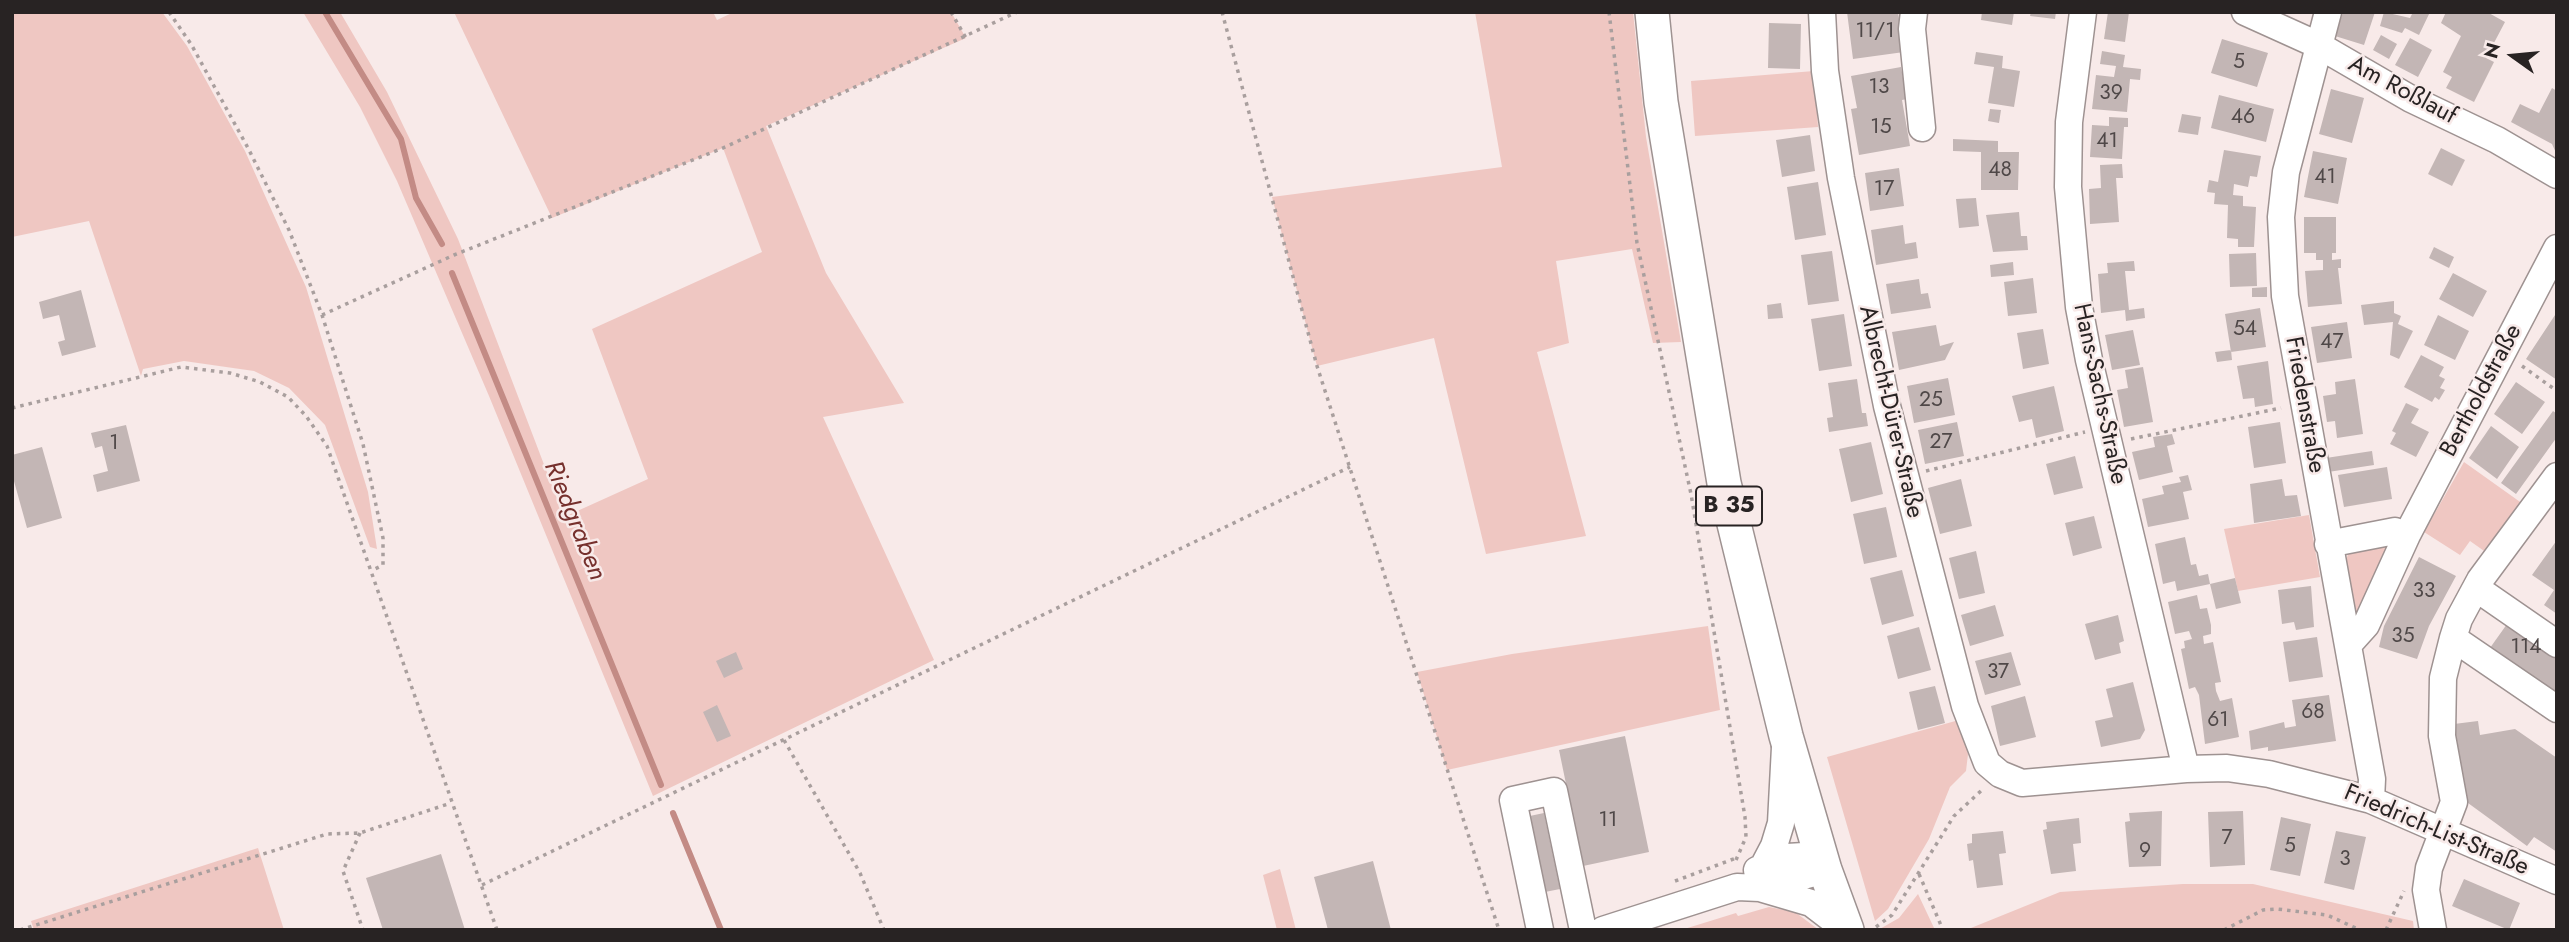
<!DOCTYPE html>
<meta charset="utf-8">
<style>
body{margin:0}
#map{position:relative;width:2569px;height:942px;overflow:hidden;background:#f8eae9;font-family:Jost,sans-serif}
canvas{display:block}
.frame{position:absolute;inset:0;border:14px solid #282323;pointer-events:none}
.north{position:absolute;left:2478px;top:21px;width:70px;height:70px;-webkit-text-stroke:5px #f8eae9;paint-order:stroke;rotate:285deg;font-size:19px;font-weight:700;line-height:28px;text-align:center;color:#282323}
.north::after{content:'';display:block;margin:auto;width:24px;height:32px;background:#282323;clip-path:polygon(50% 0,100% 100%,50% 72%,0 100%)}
</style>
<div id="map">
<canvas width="2569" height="942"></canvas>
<div class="frame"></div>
<div class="north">N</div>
</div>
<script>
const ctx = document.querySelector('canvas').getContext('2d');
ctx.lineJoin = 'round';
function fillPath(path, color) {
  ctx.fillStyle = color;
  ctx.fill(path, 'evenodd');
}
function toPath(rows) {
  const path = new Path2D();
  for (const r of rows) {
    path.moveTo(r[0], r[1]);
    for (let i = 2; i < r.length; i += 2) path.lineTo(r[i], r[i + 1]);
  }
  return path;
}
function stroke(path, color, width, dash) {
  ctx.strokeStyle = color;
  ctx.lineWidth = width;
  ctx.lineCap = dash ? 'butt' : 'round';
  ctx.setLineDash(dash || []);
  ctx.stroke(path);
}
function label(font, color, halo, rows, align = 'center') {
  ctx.font = font + ' Jost,sans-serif';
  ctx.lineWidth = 5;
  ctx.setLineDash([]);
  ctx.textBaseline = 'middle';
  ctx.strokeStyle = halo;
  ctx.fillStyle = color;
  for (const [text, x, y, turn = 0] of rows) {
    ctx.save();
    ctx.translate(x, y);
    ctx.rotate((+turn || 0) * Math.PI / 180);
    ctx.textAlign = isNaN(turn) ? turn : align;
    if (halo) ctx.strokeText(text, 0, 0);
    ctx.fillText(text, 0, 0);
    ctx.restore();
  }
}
const green = toPath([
 [12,12,162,12,187,46,245,151,306,287,368,492,377,549,370,547,325,425,289,388,254,371,184,361,143,369,141,376,89,221,12,237],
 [303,12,340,12,387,92,458,239,564,517,648,479,592,329,762,252,723,148,552,218,454,12,713,12,717,20,734,12,951,12,966,38,766,126,826,273,904,403,823,417,934,660,653,796,489,396,397,181,360,107],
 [1475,12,1633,12,1646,137,1681,342,1653,343,1632,249,1556,261,1569,343,1537,352,1586,536,1486,554,1434,338,1317,366,1272,197,1502,167],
 [1814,71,1818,127,1695,136,1691,81],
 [2464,462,2523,504,2487,553,2470,541,2460,555,2424,532],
 [2309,515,2320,577,2238,591,2224,529],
 [2394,543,2356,619,2346,561,2348,554,2353,549],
 [1708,626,1720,710,1447,770,1417,672,1512,654],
 [1959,720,1968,754,1966,771,1950,787,1929,839,1888,909,1875,921,1827,757],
 [258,848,284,930,34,930,31,921],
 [1280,869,1296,930,1277,930,1263,875],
 [2183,884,2253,884,2413,921,2414,930,1966,930,2060,892],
 [1918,894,1935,930,1878,930,1899,918],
 [1769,907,1795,912,1819,930,1681,930,1736,913,1738,916]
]);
const stream = toPath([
 [325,12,401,139,416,198,442,244],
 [452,273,661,785],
 [673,813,721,930]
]);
const building = toPath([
 [1847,12,1898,12,1904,52,1853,59],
 [1982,12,2014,12,2012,25,1981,20],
 [2031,12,2056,12,2055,19,2030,16],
 [2108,12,2129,12,2125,42,2104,39],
 [2343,12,2375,12,2364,45,2335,36],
 [2384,12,2410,18,2413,12,2430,12,2419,35,2405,28,2402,33,2380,26],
 [2446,12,2487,12,2505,22,2486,58,2494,62,2474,102,2446,88,2452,77,2443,72,2461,36,2441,23],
 [1769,23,1801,24,1800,69,1768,68],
 [2381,35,2397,44,2389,59,2373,50],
 [2410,38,2432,50,2418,77,2395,65],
 [2222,39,2268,53,2257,87,2211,73],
 [2102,51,2125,55,2123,67,2141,69,2140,80,2130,79,2127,112,2092,109,2096,75,2114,77,2116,66,2100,64],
 [1976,52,2003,56,2002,68,2020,71,2014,107,1988,103,1994,67,1974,64],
 [1901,67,1907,99,1902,100,1910,146,1859,155,1851,109,1857,108,1851,76],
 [2552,88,2557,91,2557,155,2552,144,2511,122,2520,104,2539,113],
 [2331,89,2364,98,2352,143,2319,134],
 [2219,95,2274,109,2266,142,2211,128],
 [1990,109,2001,110,1999,123,1988,121],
 [2182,114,2201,117,2198,135,2178,132],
 [2109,117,2128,118,2128,127,2124,127,2122,159,2090,157,2092,125,2109,126],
 [1810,135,1815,171,1782,177,1776,140],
 [1953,139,1998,141,1998,152,2019,152,2018,190,1981,190,1981,152,1953,151],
 [2441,148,2465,160,2452,186,2428,174],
 [2224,150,2261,156,2257,177,2250,176,2248,187,2234,184,2233,195,2243,196,2243,206,2256,207,2254,247,2238,247,2238,239,2227,238,2228,205,2214,204,2215,193,2207,192,2209,180,2218,182],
 [2313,151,2347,158,2338,204,2304,197],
 [2122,164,2123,178,2116,178,2119,222,2090,224,2089,189,2101,188,2100,165],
 [1899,168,1904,206,1870,211,1865,173],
 [1818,182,1826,235,1795,240,1787,187],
 [1976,198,1979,226,1959,228,1956,199],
 [2019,212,2021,236,2027,236,2028,250,1993,252,1986,215],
 [2304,217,2336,217,2336,253,2332,253,2332,260,2341,259,2341,268,2338,268,2342,304,2308,307,2305,271,2323,270,2323,260,2316,260,2316,253,2304,253],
 [1903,225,1905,244,1916,242,1918,258,1876,265,1871,230],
 [2434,247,2454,257,2449,268,2429,258],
 [1832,251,1839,301,1808,305,1801,255],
 [2256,253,2257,286,2230,287,2229,254],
 [2134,261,2135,271,2125,271,2129,310,2144,308,2145,318,2126,321,2125,310,2101,313,2098,274,2108,273,2107,263],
 [2013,262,2014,275,1991,277,1990,265],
 [2453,273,2487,291,2473,317,2439,299],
 [2033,278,2037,313,2008,316,2004,282],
 [1919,279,1921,294,1928,293,1931,308,1891,314,1886,284],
 [2267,287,2267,297,2252,297,2252,288],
 [81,290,96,347,62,356,58,342,65,340,59,315,43,319,39,302],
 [2394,301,2394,313,2401,316,2398,324,2413,331,2399,359,2390,355,2393,322,2364,325,2361,305],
 [1781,303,1783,318,1768,319,1767,305],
 [2260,308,2266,347,2231,352,2225,314],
 [2557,312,2557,380,2526,359],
 [1844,314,1852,366,1819,371,1811,319],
 [2438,315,2469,331,2455,360,2424,345],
 [2347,322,2352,358,2317,363,2311,327],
 [1936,325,1940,346,1954,342,1945,360,1899,370,1892,332],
 [2043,329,2049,364,2023,369,2017,333],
 [2133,330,2140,365,2112,370,2105,335],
 [2231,350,2232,360,2217,362,2215,352],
 [2421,355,2444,367,2439,376,2445,379,2440,388,2445,390,2439,400,2435,397,2432,402,2404,387],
 [2268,361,2273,404,2255,407,2254,398,2243,399,2237,366],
 [2143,367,2153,422,2124,427,2117,390,2128,388,2125,370],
 [1948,378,1955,415,1914,423,1907,386],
 [1857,379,1862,413,1866,413,1868,426,1829,432,1827,418,1833,417,1828,383],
 [2355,379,2363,434,2337,438,2335,421,2327,422,2323,396,2336,394,2335,382],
 [2516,382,2545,402,2522,434,2494,414],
 [2054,386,2064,431,2036,438,2032,419,2019,422,2012,396],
 [2406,403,2419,409,2411,423,2429,432,2416,457,2390,444,2396,433,2392,431],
 [2553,411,2557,414,2557,437,2516,494,2501,483],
 [1957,422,1964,456,1925,464,1918,430],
 [2280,422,2286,463,2254,468,2248,427],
 [126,425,140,481,97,492,93,475,108,471,102,446,95,448,91,433],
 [2491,426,2519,447,2497,479,2469,458],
 [2172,434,2175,444,2167,446,2173,472,2139,480,2132,452,2155,447,2153,437],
 [1871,442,1883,494,1851,502,1839,449],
 [42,447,62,518,27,528,12,474,12,455],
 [2372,451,2374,465,2328,472,2326,458],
 [2075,456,2083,488,2054,495,2046,464],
 [2387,467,2392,499,2344,507,2338,475],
 [2188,475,2192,490,2183,492,2189,519,2148,527,2142,499,2164,494,2162,486,2181,482,2179,477],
 [1961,479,1972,526,1940,534,1928,488],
 [2282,479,2285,496,2297,495,2301,516,2254,523,2250,484],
 [1886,507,1897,557,1864,564,1853,514],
 [2094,516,2102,548,2073,556,2065,523],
 [2185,537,2191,565,2196,564,2199,576,2208,574,2210,584,2177,591,2175,581,2163,584,2155,544],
 [2557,540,2557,614,2544,605,2554,590,2532,575],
 [1976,551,1985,593,1959,599,1949,558],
 [2419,557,2456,576,2429,626,2417,659,2379,647,2384,626],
 [1902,570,1914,616,1882,625,1870,578],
 [2235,578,2241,603,2216,609,2210,584],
 [2311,586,2314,627,2296,630,2294,622,2282,624,2278,590],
 [2197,595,2200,609,2207,608,2211,625,2211,634,2203,636,2204,644,2213,642,2221,682,2215,683,2216,691,2220,701,2232,698,2239,737,2205,744,2199,695,2195,687,2189,689,2181,649,2185,648,2184,641,2192,639,2189,631,2175,634,2168,602],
 [1995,605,2004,636,1970,646,1961,615],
 [2517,610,2557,639,2557,717,2480,662],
 [2118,615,2124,641,2119,643,2121,653,2095,660,2085,624],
 [1919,627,1931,670,1898,679,1887,636],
 [2317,637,2323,677,2289,682,2283,642],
 [736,652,743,669,724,678,716,661],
 [2011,652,2021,685,1985,695,1975,661],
 [2133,682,2145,730,2140,739,2101,747,2095,721,2113,717,2106,689],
 [1935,686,1945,723,1918,730,1909,692],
 [2329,695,2336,741,2268,751,2268,747,2251,750,2249,731,2284,722,2285,728,2296,726,2292,700],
 [2025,696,2036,737,2000,746,1991,706],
 [717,705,731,736,717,742,703,712],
 [2478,721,2480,735,2515,729,2557,758,2557,852,2534,837,2527,846,2468,803,2454,724],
 [1625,736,1649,852,1583,866,1559,750],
 [2162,811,2161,866,2129,867,2125,822,2130,821,2129,813],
 [2243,811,2245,865,2210,867,2208,812],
 [1544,813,1560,889,1540,893,1525,817],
 [2281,817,2311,824,2300,876,2270,870],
 [2079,818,2081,843,2073,844,2076,871,2051,874,2043,830,2047,829,2046,822],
 [2003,831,2006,853,1999,854,2003,885,1977,888,1973,860,1969,861,1967,844,1972,843,1972,834],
 [2336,831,2366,837,2354,890,2324,883],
 [441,854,465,930,383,930,366,878],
 [1373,861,1391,930,1328,930,1314,877],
 [2464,879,2520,903,2509,930,2452,906]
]);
const path = toPath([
 [169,12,191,44,248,148,289,230,322,315,363,444,383,538,383,565,373,570],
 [951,12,966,38],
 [1222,12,1317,366,1499,930],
 [1609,12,1637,243,1691,494,1745,817,1746,837,1736,860],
 [322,315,454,255,723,148,1017,12],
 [2522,366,2557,391],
 [12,408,181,367,230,373,260,382,288,397,306,416,327,446,497,930],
 [2131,439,2281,408],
 [1926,471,2085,432],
 [784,740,860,873,884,930],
 [360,833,343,871,363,930],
 [1919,874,1943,930],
 [1675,881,1736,858],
 [482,885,1350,467],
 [1876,927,1892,915,1954,816,1983,789],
 [20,930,327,834,360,833,451,803],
 [2224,930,2263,910,2277,909,2327,915,2360,930],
 [2386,930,2404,891]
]);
const minor = toPath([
 [1822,12,1825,71,1841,178,1887,406,1965,706,1987,763,2000,774,2022,783,2186,769,2227,768,2269,774,2371,800,2557,881],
 [1914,12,1912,29,1922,128],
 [2083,12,2069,122,2068,187,2079,307,2089,360,2186,769],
 [2245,12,2318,45,2411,99,2497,140,2557,175],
 [2328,12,2286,172,2281,217,2285,296,2372,779,2371,800],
 [2328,544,2395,531,2407,535],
 [2476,588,2557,644],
 [2453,638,2557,709],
 [2348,645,2366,625,2407,535,2557,248],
 [1763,867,1774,846,1781,823,1785,747],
 [1757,870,1787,857,1821,855],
 [1760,888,1825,870],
 [1540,930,1513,800,1554,791,1583,930],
 [1603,930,1737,887,1760,888,1811,903,1841,926],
 [2433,930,2426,890,2429,868,2454,802,2442,736,2443,678,2453,638,2459,619,2480,580,2557,476]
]);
const major = toPath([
 [1652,12,1661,102,1724,483,1786,736,1825,870,1847,930]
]);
const numberNames = [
 ["11/1",1875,32],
 ["5",2239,63],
 ["13",1879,88],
 ["39",2111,94],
 ["46",2243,118],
 ["15",1881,128],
 ["41",2107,142],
 ["48",2000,171],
 ["41",2325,178],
 ["17",1884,190],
 ["54",2245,330],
 ["47",2332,343],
 ["25",1931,401],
 ["27",1941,443],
 ["1",114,444],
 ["33",2424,592],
 ["35",2403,637],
 ["114",2526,648],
 ["37",1998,673],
 ["68",2313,713],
 ["61",2218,721],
 ["11",1608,821],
 ["7",2227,839],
 ["5",2290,847],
 ["9",2145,852],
 ["3",2345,860]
];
const shields = [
 [1729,506,66]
];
const shieldNames = [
 ["B 35",1729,506]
];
const streetNames = [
 ["Am Roßlauf",2402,91,28],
 ["Bertholdstraße",2482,391,-62],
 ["Hans-Sachs-Straße",2099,394,78],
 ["Friedenstraße",2304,405,80],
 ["Albrecht-Dürer-Straße",1890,412,77],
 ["Friedrich-List-Straße",2436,831,23]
];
const waterNames = [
 ["Riedgraben",574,521,68]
];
fillPath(green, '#efc7c2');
stroke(stream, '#c38b85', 6);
fillPath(building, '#c3b6b5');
stroke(minor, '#9e9291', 29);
stroke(major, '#9e9291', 36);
stroke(path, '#a99f9e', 3.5, [3.5, 5]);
stroke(minor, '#fff', 26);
stroke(major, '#fff', 33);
label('21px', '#4f4848', null, numberNames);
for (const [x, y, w] of shields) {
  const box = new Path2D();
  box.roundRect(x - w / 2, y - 19.5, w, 39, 5);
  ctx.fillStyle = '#f8eae9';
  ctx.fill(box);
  stroke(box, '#282323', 2);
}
label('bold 23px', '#282323', null, shieldNames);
label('24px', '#282323', '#f8eae9', streetNames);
label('italic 26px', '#76302d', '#f8eae9', waterNames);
</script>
